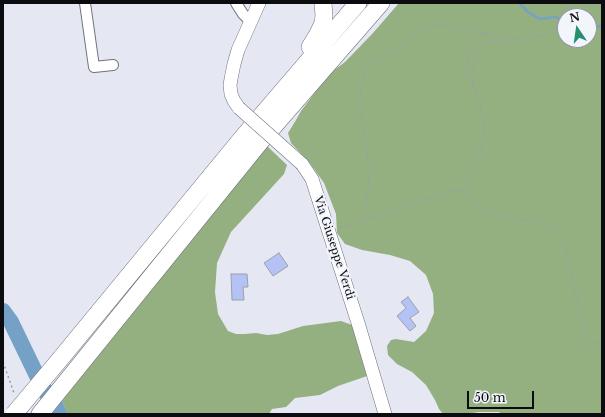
<!DOCTYPE html>
<style>
body{margin:0}
#map{position:relative;width:605px;height:417px;overflow:hidden;background:#e5e8f2;font-family:"Libre Baskerville",serif}
canvas{display:block}
.frame{position:absolute;inset:0;border:4px solid #0c0c10;pointer-events:none}
.north{position:absolute;left:557px;top:8px;width:40px;height:40px;box-sizing:border-box;background:#f3f5fd;border:1px solid #97989e;border-radius:50%;rotate:347deg;font-size:11px;font-weight:700;line-height:16px;text-align:center;color:#0c0c10}
.north::after{content:'';display:block;margin:auto;width:14px;height:18px;background:#25906f;clip-path:polygon(50% 0,100% 100%,50% 72%,0 100%)}
.scale{position:absolute;left:467px;top:391px;width:67px;height:18px;box-sizing:border-box;border:2px solid #0c0c10;border-top:0;padding-left:5px;font-size:12px;line-height:14px;white-space:nowrap;color:#0c0c10;-webkit-text-stroke:3px #f3f5fd;paint-order:stroke}
</style>
<div id="map">
<canvas width="605" height="417"></canvas>
<div class="frame"></div>
<div class="north">N</div>
<div class="scale">50 m</div>
</div>
<script>
const ctx = document.querySelector('canvas').getContext('2d');
ctx.lineJoin = 'round';
function fillPath(path, color) {
  ctx.fillStyle = color;
  ctx.fill(path, 'evenodd');
}
function toPath(rows) {
  const path = new Path2D();
  for (const r of rows) {
    path.moveTo(r[0], r[1]);
    for (let i = 2; i < r.length; i += 2) path.lineTo(r[i], r[i + 1]);
  }
  return path;
}
function stroke(path, color, width, dash) {
  ctx.strokeStyle = color;
  ctx.lineWidth = width;
  ctx.lineCap = dash ? 'butt' : 'round';
  ctx.setLineDash(dash || []);
  ctx.stroke(path);
}
function label(font, color, halo, rows, align = 'center') {
  ctx.font = font + ' "Libre Baskerville",serif';
  ctx.lineWidth = 4;
  ctx.setLineDash([]);
  ctx.textBaseline = 'middle';
  ctx.strokeStyle = halo;
  ctx.fillStyle = color;
  for (const [text, x, y, turn = 0] of rows) {
    ctx.save();
    ctx.translate(x, y);
    ctx.rotate((+turn || 0) * Math.PI / 180);
    ctx.textAlign = isNaN(turn) ? turn : align;
    if (halo) ctx.strokeText(text, 0, 0);
    ctx.fillText(text, 0, 0);
    ctx.restore();
  }
}
const forest = toPath([
 [399,3,602,3,602,414,501,414,499,412,479,412,466,414,443,414,439,409,435,400,426,385,412,372,397,364,388,355,387,346,391,340,396,339,414,342,426,331,434,313,433,294,426,275,410,261,390,255,362,250,345,244,337,233,336,214,324,183,310,163,291,143,288,133,296,120,301,111,329,74,345,62,373,33],
 [565,16,589,16,589,40,565,40],
 [267,146,287,165,284,174,231,232,217,263,215,292,218,314,228,331,236,334,245,334,256,333,267,335,278,334,303,326,341,321,352,325,373,374,338,386,320,395,295,398,286,407,272,409,269,414,67,414,61,397]
]);
const water = toPath([
 [61,397,67,414,53,414,51,410]
]);
const stream = toPath([
 [519,3,528,12,540,19,554,17,565,19],
 [589,24,602,27]
]);
const river = toPath([
 [3,311,11,322,40,382,59,414]
]);
const building = toPath([
 [279,253,288,266,273,276,264,263,279,253],
 [231,274,247,274,248,287,243,287,244,300,232,300,231,274],
 [408,297,419,312,410,318,416,326,410,331,397,316,406,308,401,302,408,297]
]);
const path = toPath([
 [588,3,602,8],
 [565,5,576,6,584,14,587,3],
 [473,84,465,74,469,62,466,42,485,33,514,40,545,35,555,29,566,3],
 [462,191,469,179,480,154,484,127,479,99,473,84,472,73,475,61,475,49,484,42,506,43,514,40],
 [367,219,365,207,369,182,367,152,362,120,361,89,365,74,374,61,391,52,404,42,429,27,441,24,465,28,486,34],
 [339,227,358,223,388,211,451,191,462,191,487,210,521,219,541,222,556,227,565,244,571,275,585,331,589,340,595,343,602,342],
 [3,362,14,393]
]);
const street = toPath([
 [85,3,94,67,113,65],
 [236,3,243,14,251,22]
]);
const secondary = toPath([
 [239,108,234,101,231,94,230,85,231,79,234,64,238,50,259,3],
 [302,164,312,179,359,326,385,414]
]);
const highway = toPath([
 [310,47,318,34,323,23,324,16,323,3],
 [61,358,243,137,358,3],
 [40,414,261,141,381,3]
]);
const secondaryBridge = toPath([
 [239,108,302,164]
]);
const highwayBridge = toPath([
 [14,414,61,358]
]);
const streetNames = [
 ["Via Giuseppe Verdi",334,248,72]
];
fillPath(forest, '#94b081');
fillPath(water, '#76a1c7');
stroke(stream, '#76a1c7', 2.5);
stroke(river, '#76a1c7', 16);
fillPath(building, '#b4c2f5');
stroke(building, '#9c9fa8', 1);
stroke(street, '#70727b', 12);
stroke(secondary, '#70727b', 14);
stroke(highway, '#70727b', 18);
stroke(path, '#9c9ea6', 1.5, [2, 3]);
stroke(street, '#fff', 10);
stroke(secondary, '#fff', 13);
stroke(highway, '#fff', 17);
stroke(secondaryBridge, '#70727b', 14, []);
stroke(highwayBridge, '#70727b', 18, []);
stroke(secondaryBridge, '#fff', 13);
stroke(highwayBridge, '#fff', 17);
label('11px', '#0c0c10', '#f3f5fd', streetNames);
</script>
